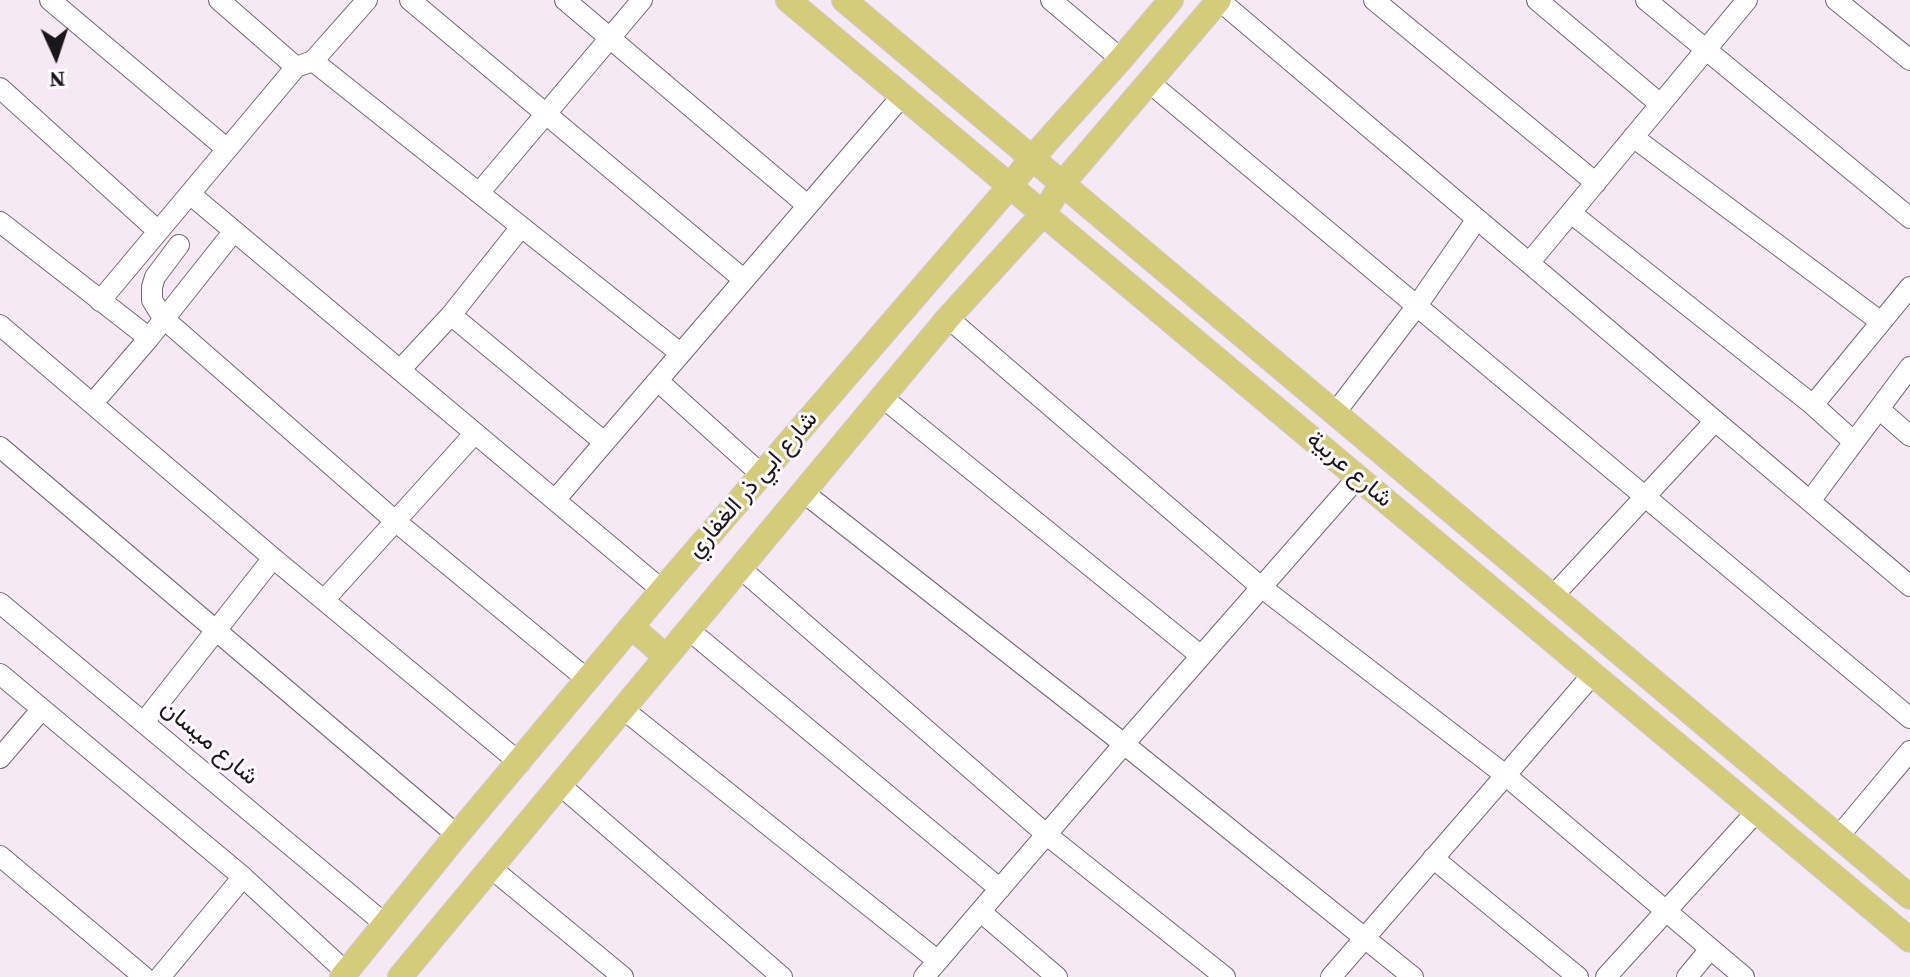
<!DOCTYPE html>
<meta charset="utf-8">
<style>
body{margin:0}
#map{position:relative;width:1910px;height:977px;overflow:hidden;background:#f5eaf4;font-family:"Source Serif 4",serif}
canvas{display:block}
.north{position:absolute;left:16px;top:16px;width:80px;height:80px;-webkit-text-stroke:6px #fefafe;paint-order:stroke;rotate:177deg;font-size:22px;font-weight:700;line-height:32px;text-align:center;color:#1a161a}
.north::after{content:'';display:block;margin:auto;width:28px;height:36px;background:#1a161a;clip-path:polygon(50% 0,100% 100%,50% 72%,0 100%)}
</style>
<div id="map">
<canvas width="1910" height="977"></canvas>
<div class="north">N</div>
</div>
<script>
const ctx = document.querySelector('canvas').getContext('2d');
ctx.lineJoin = 'round';
function toPath(rows) {
  const path = new Path2D();
  for (const r of rows) {
    path.moveTo(r[0], r[1]);
    for (let i = 2; i < r.length; i += 2) path.lineTo(r[i], r[i + 1]);
  }
  return path;
}
function stroke(path, color, width, dash) {
  ctx.strokeStyle = color;
  ctx.lineWidth = width;
  ctx.lineCap = dash ? 'butt' : 'round';
  ctx.setLineDash(dash || []);
  ctx.stroke(path);
}
function label(font, color, halo, rows, align = 'center') {
  ctx.font = font + ' "Source Serif 4",Vazirmatn,serif';
  ctx.lineWidth = 6;
  ctx.setLineDash([]);
  ctx.textBaseline = 'middle';
  ctx.strokeStyle = halo;
  ctx.fillStyle = color;
  for (const [text, x, y, turn = 0] of rows) {
    ctx.save();
    ctx.translate(x, y);
    ctx.rotate((+turn || 0) * Math.PI / 180);
    ctx.textAlign = isNaN(turn) ? turn : align;
    if (halo) ctx.strokeText(text, 0, 0);
    ctx.fillText(text, 0, 0);
    ctx.restore();
  }
}
const minor = toPath([
 [50,0,227,149],
 [219,0,296,67],
 [410,0,743,279],
 [565,0,807,205],
 [1051,0,1121,59],
 [1219,0,1910,586],
 [1374,0,1596,183],
 [1537,0,1660,104],
 [1646,0,1910,218],
 [1836,0,1910,60],
 [313,61,680,353],
 [1150,83,1910,718],
 [0,88,158,231],
 [1633,137,1881,322],
 [479,193,642,0],
 [190,194,662,590],
 [1571,213,1813,405,1854,442],
 [0,222,149,338],
 [179,245,155,277,152,287,152,300,163,318,394,520,588,680],
 [1529,263,1747,0],
 [100,301,296,67,313,61,367,0],
 [451,315,604,442],
 [948,318,1261,587,1504,774,1744,977],
 [0,325,273,558,520,763],
 [400,370,451,315,521,227],
 [658,381,762,475],
 [882,397,1201,656],
 [93,403,149,338,234,231],
 [1813,405,1910,287],
 [1879,409,1910,436],
 [1335,413,1416,307,1477,219],
 [0,447,457,835],
 [803,492,1124,744,1413,977],
 [555,500,902,96],
 [1810,501,1910,367],
 [740,568,1047,835,1225,977],
 [1553,596,1715,421],
 [325,599,475,433],
 [0,603,385,924],
 [689,630,1000,889],
 [0,674,243,877,346,972],
 [623,709,938,961],
 [144,722,273,558],
 [0,758,42,709],
 [560,785,782,977],
 [1839,836,1910,751],
 [0,856,144,977],
 [1433,858,1578,977],
 [491,868,623,977],
 [981,912,1057,977],
 [160,977,243,877],
 [924,977,1124,744,1358,477],
 [1331,977,1593,674],
 [1606,977,1757,811],
 [1687,977,1710,949]
]);
const major = toPath([
 [788,0,1910,940],
 [844,0,1910,897],
 [632,627,666,657],
 [342,977,457,835,662,590,1010,186,1032,158,1121,59,1171,0],
 [400,977,948,318,1043,214,1062,184,1219,0]
]);
const streetNames = [
 ["شارع عربية",1349,470,40],
 ["شارع ابي ذر الغفاري",753,485,-49],
 ["شارع ميسان",209,743,40]
];
stroke(minor, '#726972', 22);
stroke(major, '#cdcccd', 26);
stroke(minor, '#fff', 20);
stroke(major, '#d4cc7b', 24);
label('24px', '#1a161a', '#fefafe', streetNames);
</script>
